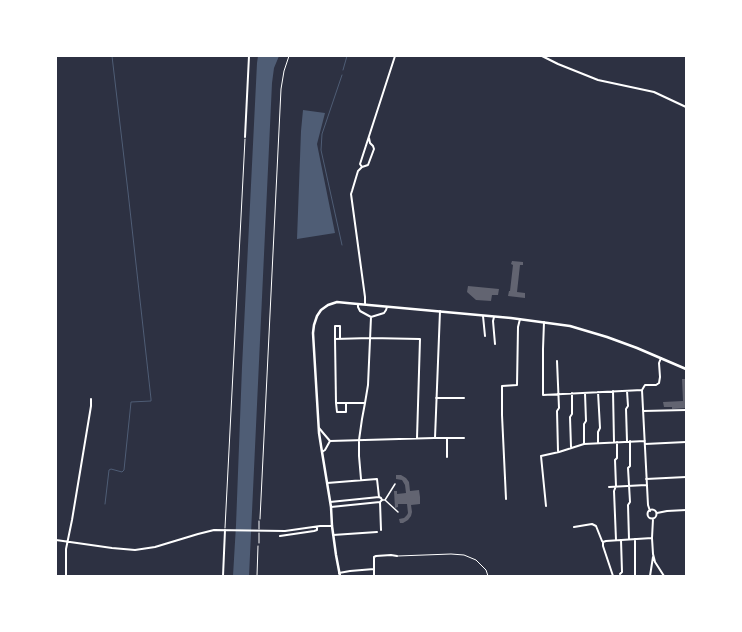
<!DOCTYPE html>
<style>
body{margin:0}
#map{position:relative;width:742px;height:632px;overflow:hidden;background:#2d3142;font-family:Signika,sans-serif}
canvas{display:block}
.frame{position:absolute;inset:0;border:57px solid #fff;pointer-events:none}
</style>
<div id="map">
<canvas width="742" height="632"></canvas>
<div class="frame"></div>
</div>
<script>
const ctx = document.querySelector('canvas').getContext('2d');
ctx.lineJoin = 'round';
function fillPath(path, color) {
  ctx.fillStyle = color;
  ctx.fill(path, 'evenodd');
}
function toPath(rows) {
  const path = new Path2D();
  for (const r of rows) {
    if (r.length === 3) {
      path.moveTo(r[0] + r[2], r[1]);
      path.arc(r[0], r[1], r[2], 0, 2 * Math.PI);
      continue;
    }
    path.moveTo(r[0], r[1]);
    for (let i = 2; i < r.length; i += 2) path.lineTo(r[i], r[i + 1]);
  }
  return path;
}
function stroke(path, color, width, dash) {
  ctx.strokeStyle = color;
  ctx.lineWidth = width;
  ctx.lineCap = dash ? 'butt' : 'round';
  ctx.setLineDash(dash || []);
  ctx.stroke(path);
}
const water = toPath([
 [258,56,279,56,274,68,272,83,249,576,233,576,236,525,242,367,257,63],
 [303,110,325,113,317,144,335,233,297,239,301,131]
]);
const stream = toPath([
 [343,70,347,56],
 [342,75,322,134,321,150,342,245],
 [105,504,109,470,111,469,122,472,124,470,131,402,151,401,151,399,128,192,112,56]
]);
const building = toPath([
 [512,261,523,262,523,265,520,265,517,292,525,293,525,298,508,296,509,291,510,291,513,265,511,264],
 [468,286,499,289,498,295,492,295,491,301,476,300,467,292],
 [682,379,686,379,686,408,672,409,672,407,664,407,663,402,683,401],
 [396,475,401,475,406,478,409,482,410,491,419,490,420,497,420,504,411,505,412,512,411,516,408,520,403,523,400,523,399,519,404,518,407,515,408,513,407,504,398,504,398,507,395,508,394,491,397,491,397,494,406,493,405,485,402,480,396,479]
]);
const path = toPath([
 [260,519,281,89,284,71,289,56],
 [225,528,245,139],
 [257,576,258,546]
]);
const service = toPath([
 [259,529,259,521],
 [259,543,259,533],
 [398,556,451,554,464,555,476,560,486,570,488,576]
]);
const pedestrian = toPath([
 [382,500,385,500,398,512],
 [385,500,395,484]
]);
const minor = toPath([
 [542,56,558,64,598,80,654,92,686,107],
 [245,137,249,56],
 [362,167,360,164,395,56],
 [358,304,358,307,360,311,371,317,384,313,386,310,387,307],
 [365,304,365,297,351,194,352,191,358,171,362,167,368,165,374,149,373,146,370,143,369,138],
 [440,311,435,438,447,438,447,457],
 [483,316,485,336],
 [494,317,493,321,495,344],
 [544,322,543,349,543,395,642,390],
 [335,339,335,326,340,326,340,339],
 [557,361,559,408,557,411,558,451],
 [613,391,614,442],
 [598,392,600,428,598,432,598,443],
 [436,398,464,398],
 [336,403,337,412,346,412,346,404],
 [365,403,336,403,335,339,370,338,420,339,417,438],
 [643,411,686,410],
 [319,428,324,434,330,441,325,450,322,452],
 [447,438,464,438],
 [330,441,434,438],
 [627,441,626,409,628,406,627,391],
 [584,444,584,424,586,421,585,393],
 [645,444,686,442],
 [571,447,570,417,572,414,572,393],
 [361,479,359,456,359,440,362,419,365,403,368,385,371,317],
 [646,479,686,477],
 [327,483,377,479,379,497],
 [609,487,646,485],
 [506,499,502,415,502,386,517,385,518,327,520,319],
 [330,502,379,497,381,498,382,500,380,502,331,507],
 [380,502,381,530],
 [546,506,541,456,559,452,584,444,645,441],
 [652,514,4.5],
 [650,511,648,505,642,390,645,385,656,385,659,383,660,377,659,363,661,358],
 [657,513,667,511,686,510],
 [653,519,652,538,653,554,655,562,664,576],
 [574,527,592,524,596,526,602,541,603,542,603,546,613,576],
 [333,535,377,532],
 [280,536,314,531,317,530,317,527],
 [629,539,628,505,630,502,628,468,630,466,630,441],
 [635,539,635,576],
 [56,540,112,548,135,550,155,547,198,534,214,530,285,531,320,526,332,526],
 [616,540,614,491,616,486,615,460,617,458,617,442],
 [603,542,606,541,652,538],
 [374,569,374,557,376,556,391,555,397,556],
 [339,573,350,571,374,569,374,576],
 [620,574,622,572,621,540],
 [66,576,66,549,72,520,91,406,91,399],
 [223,576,225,530],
 [650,576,653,557]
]);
const tertiary = toPath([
 [340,576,336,555,332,526,331,507,322,452,319,433,313,333,314,325,317,316,321,310,328,305,337,302,347,303,511,318,570,326,607,337,637,348,686,369]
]);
fillPath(water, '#4f5d75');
stroke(stream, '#4f5d75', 1);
fillPath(building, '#626471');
stroke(path, '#fff', 1);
stroke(service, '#fff', 1);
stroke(pedestrian, '#fff', 1.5);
stroke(minor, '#fff', 2);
stroke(tertiary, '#fff', 2.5);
</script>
